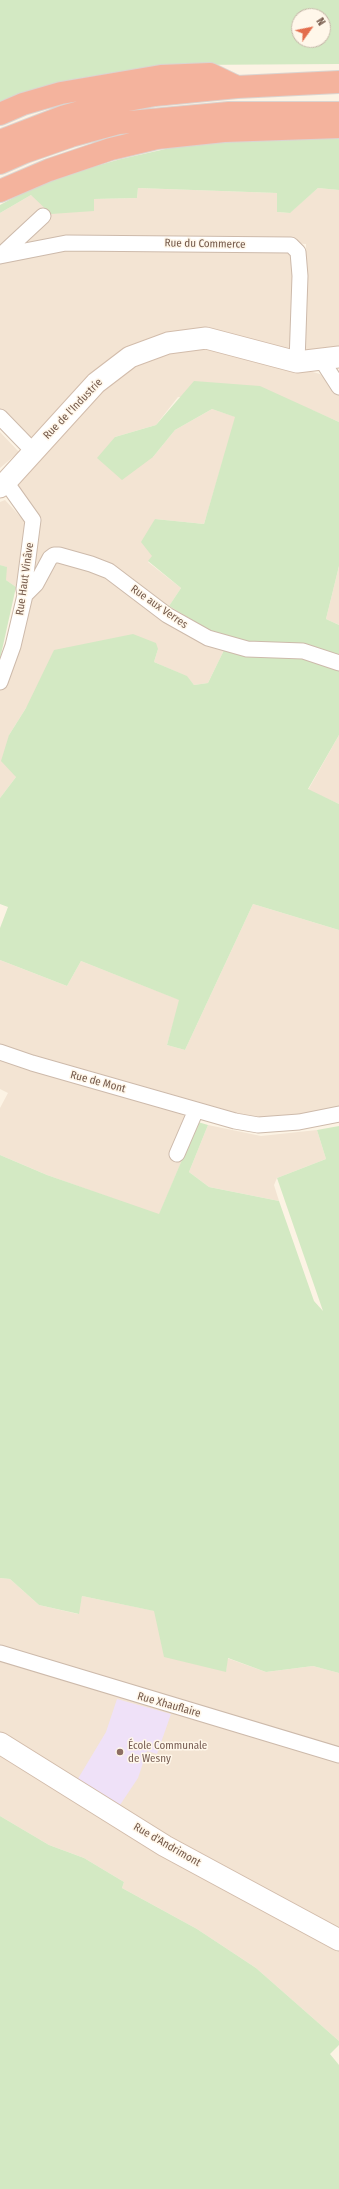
<!DOCTYPE html>
<meta charset="utf-8">
<style>
body{margin:0}
#map{position:relative;width:339px;height:2189px;overflow:hidden;background:#fcf3e4;font-family:"Fira Sans Condensed",sans-serif}
canvas{display:block}
.north{position:absolute;left:291px;top:8px;width:40px;height:40px;box-sizing:border-box;background:#fff7ea;border:1px solid #c7b8aa;border-radius:50%;rotate:57deg;font-size:11px;font-weight:700;line-height:16px;text-align:center;color:#74594a}
.north::after{content:'';display:block;margin:auto;width:14px;height:18px;background:#e36d4c;clip-path:polygon(50% 0,100% 100%,50% 72%,0 100%)}
</style>
<div id="map">
<canvas width="339" height="2189"></canvas>
<div class="north">N</div>
</div>
<script>
const ctx = document.querySelector('canvas').getContext('2d');
ctx.lineJoin = 'round';
function fillPath(path, color) {
  ctx.fillStyle = color;
  ctx.fill(path, 'evenodd');
}
function toPath(rows) {
  const path = new Path2D();
  for (const r of rows) {
    path.moveTo(r[0], r[1]);
    for (let i = 2; i < r.length; i += 2) path.lineTo(r[i], r[i + 1]);
  }
  return path;
}
function stroke(path, color, width, dash) {
  ctx.strokeStyle = color;
  ctx.lineWidth = width;
  ctx.lineCap = dash ? 'butt' : 'round';
  ctx.setLineDash(dash || []);
  ctx.stroke(path);
}
function label(font, color, halo, rows, align = 'center') {
  ctx.font = font + ' "Fira Sans Condensed",sans-serif';
  ctx.lineWidth = 3;
  ctx.setLineDash([]);
  ctx.textBaseline = 'middle';
  ctx.strokeStyle = halo;
  ctx.fillStyle = color;
  for (const [text, x, y, turn = 0] of rows) {
    ctx.save();
    ctx.translate(x, y);
    ctx.rotate((+turn || 0) * Math.PI / 180);
    ctx.textAlign = isNaN(turn) ? turn : align;
    if (halo) ctx.strokeText(text, 0, 0);
    ctx.fillText(text, 0, 0);
    ctx.restore();
  }
}
const residential = toPath([
 [138,188,277,193,277,212,289,213,318,188,339,190,339,352,306,357,306,244,275,242,14,248,51,214,42,211,0,250,0,213,31,195,94,210,94,199,137,198],
 [103,245,296,251,293,355,166,338,33,445,0,409,0,261,4,258],
 [186,344,231,350,320,374,339,390,339,422,307,408,178,397,156,425,115,437,153,457,175,430,212,409,236,417,204,524,155,519,152,557,148,562,181,588,169,606,53,552,33,584,38,519,15,483,106,379,143,353],
 [0,432,19,452,0,468],
 [5,500,28,525,16,587,6,580,6,567,0,565,0,502],
 [54,558,95,567,225,648,208,683,194,685,186,676,154,662,158,649,26,708,9,735,16,777,0,798,0,687,26,604],
 [339,566,339,625,326,619],
 [339,735,339,804,308,790],
 [253,904,339,930,339,1108,314,1115,253,1118,182,1103,0,1047,0,960,67,986,81,961,180,1000,167,1045,185,1050],
 [0,1057,181,1114,198,1122,159,1215,47,1175,0,1155,0,1108,8,1093,0,1089],
 [208,1125,261,1136,317,1130,326,1159,277,1178,274,1185,279,1201,209,1187,189,1172],
 [0,1578,10,1579,39,1605,78,1614,82,1596,155,1611,226,1671,227,1658,266,1672,313,1666,339,1673,339,1936,0,1741],
 [0,1750,339,1944,339,2041,256,1968,197,1929,122,1888,124,1882,84,1858,49,1845,0,1816]
]);
const education = toPath([
 [117,1699,171,1714,157,1754,147,1751,138,1778,118,1808,76,1782,106,1732]
]);
const green = toPath([
 [0,0,339,0,339,64,186,65,123,71,69,80,0,103],
 [299,16,323,16,323,40,299,40],
 [339,135,339,190,318,188,290,213,277,212,277,193,138,188,137,198,94,199,94,211,51,214,31,195,0,213,0,205,28,190,63,175,121,159,188,144],
 [194,381,260,386,339,422,339,566,326,619,339,625,339,659,257,644,212,632,169,606,181,588,148,561,152,556,141,542,155,519,204,524,235,417,212,409,175,430,153,457,122,480,97,458,115,437,156,425],
 [0,565,7,567,6,580,16,587,0,659],
 [133,634,156,643,158,649,154,662,187,676,194,685,208,683,225,648,305,658,339,669,339,735,308,789,339,804,339,930,253,904,185,1050,167,1045,179,1000,81,961,67,986,0,960,0,928,8,907,0,904,0,798,16,777,1,761,9,735,26,708,54,650],
 [198,1122,208,1125,189,1172,209,1187,279,1201,314,1301,323,1311,277,1178,326,1159,317,1130,339,1126,339,1673,313,1666,266,1672,228,1658,226,1672,164,1657,154,1611,82,1596,79,1614,39,1605,10,1579,0,1578,0,1155,47,1175,159,1214],
 [0,1816,49,1845,84,1858,124,1882,122,1888,197,1929,256,1968,339,2041,339,2045,330,2054,339,2065,339,2189,0,2189]
]);
const street = toPath([
 [1,255,43,216],
 [0,256,66,243,291,245,298,252,300,276,297,362],
 [321,359,339,387],
 [0,417,33,451],
 [25,595,36,584,50,558,54,555,59,555,91,564,109,571,167,615,208,638,247,649,303,651,339,663],
 [0,682,13,646,25,595,24,589,33,520,6,482],
 [0,1052,32,1063,235,1121,258,1125,299,1122,339,1114],
 [177,1154,196,1110],
 [0,1653,339,1755]
]);
const secondary = toPath([
 [0,487,6,482,96,383,130,357,168,343,206,338,297,362,339,357],
 [0,1743,165,1846,339,1940]
]);
const highway = toPath([
 [0,114,23,104,61,93,161,76,210,74,237,87],
 [0,141,65,116,112,103,155,95,237,87,339,82],
 [0,163,25,152,71,136,119,123,229,113,339,113],
 [0,191,49,170,111,149,157,138,224,131,339,127]
]);
const markers = [
 [120,1752,4,"#8d6e63"]
];
const streetNames = [
 ["Rue du Commerce",205,244,1],
 ["Rue de l'Industrie",73,409,-46],
 ["Rue Haut Vinâve",25,579,-82],
 ["Rue aux Verres",159,607,35],
 ["Rue de Mont",98,1082,15],
 ["Rue Xhauflaire",169,1705,16],
 ["Rue d'Andrimont",167,1845,30]
];
const educationNames = [
 ["École Communale",128,1746],
 ["de Wesny",128,1759]
];
fillPath(residential, '#f3e4d3');
fillPath(education, '#efe1f8');
fillPath(green, '#d3e9c3');
stroke(street, '#cdbaab', 17);
stroke(secondary, '#d2bcab', 23);
stroke(highway, '#dbd4d0', 24);
stroke(street, '#fff', 15);
stroke(secondary, '#fff', 21);
stroke(highway, '#f4b39d', 22);
for (const [x, y, r, color] of markers) {
  const dot = new Path2D();
  dot.arc(x, y, r, 0, 2 * Math.PI);
  ctx.fillStyle = color;
  ctx.fill(dot);
  stroke(dot, '#fff7ea', 1.5);
}
label('11px', '#74594a', '#fff7ea', streetNames);
label('11px', '#785e54', '#fff7ea', educationNames, 'left');
</script>
